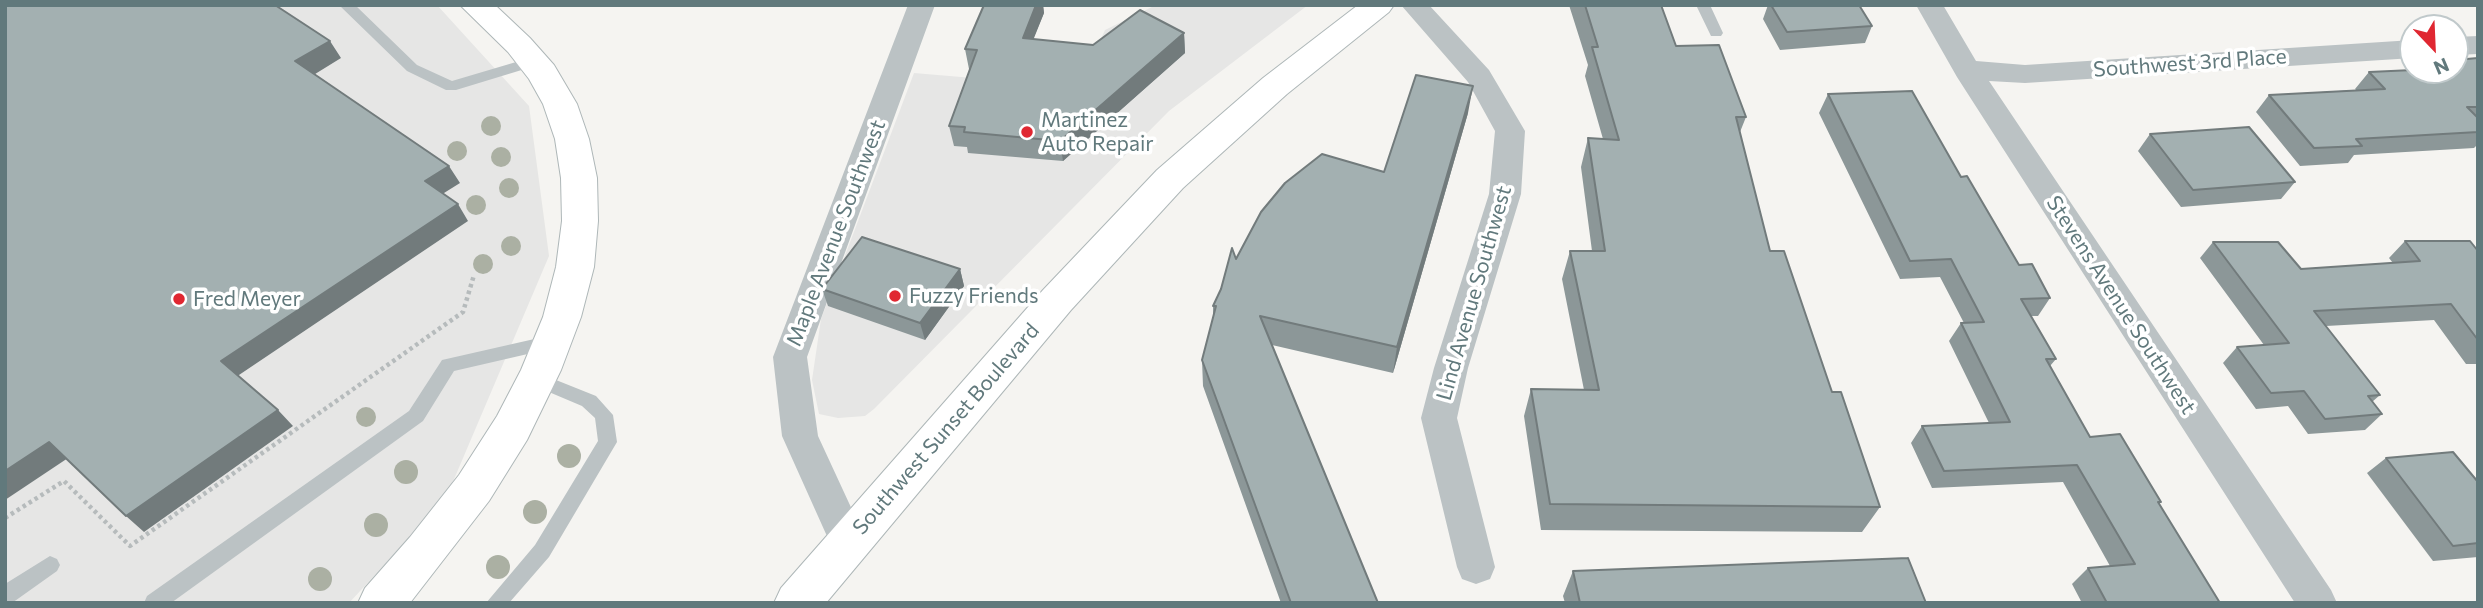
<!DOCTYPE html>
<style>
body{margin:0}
#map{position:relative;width:2483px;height:608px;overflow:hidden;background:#f5f4f1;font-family:Commissioner,sans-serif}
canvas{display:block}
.frame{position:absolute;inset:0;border:7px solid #61797c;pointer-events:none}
.north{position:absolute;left:2399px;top:14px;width:70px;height:70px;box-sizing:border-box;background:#fff;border:2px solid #c0c9cb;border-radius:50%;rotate:157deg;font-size:19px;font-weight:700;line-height:28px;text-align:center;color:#61797c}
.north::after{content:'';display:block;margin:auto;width:24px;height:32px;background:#e02731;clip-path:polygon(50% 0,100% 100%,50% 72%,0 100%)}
</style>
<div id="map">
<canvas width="2483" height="608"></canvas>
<div class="frame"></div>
<div class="north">N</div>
</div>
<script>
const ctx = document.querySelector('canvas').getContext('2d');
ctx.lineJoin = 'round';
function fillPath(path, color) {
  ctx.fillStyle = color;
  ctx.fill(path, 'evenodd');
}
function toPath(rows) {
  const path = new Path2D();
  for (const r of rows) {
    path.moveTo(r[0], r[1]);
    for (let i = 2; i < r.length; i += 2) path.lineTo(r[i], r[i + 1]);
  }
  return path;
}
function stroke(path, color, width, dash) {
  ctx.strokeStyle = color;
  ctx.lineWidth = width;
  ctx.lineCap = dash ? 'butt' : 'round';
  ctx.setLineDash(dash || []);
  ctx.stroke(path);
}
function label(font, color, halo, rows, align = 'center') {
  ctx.font = font + ' Commissioner,sans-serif';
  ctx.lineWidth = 7;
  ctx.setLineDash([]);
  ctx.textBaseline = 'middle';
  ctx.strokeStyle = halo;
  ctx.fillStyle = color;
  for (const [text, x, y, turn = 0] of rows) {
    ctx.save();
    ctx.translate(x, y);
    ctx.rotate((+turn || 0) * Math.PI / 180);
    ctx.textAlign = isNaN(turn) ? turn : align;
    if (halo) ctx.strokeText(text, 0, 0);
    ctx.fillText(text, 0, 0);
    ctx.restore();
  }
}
const built = toPath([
 [5,5,437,5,529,106,549,256,446,498,349,603,5,603],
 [1156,5,1308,5,1169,111,874,409,865,416,838,418,819,414,812,380,821,319,914,73,1079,87,1105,30]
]);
const path = toPath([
 [5,518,64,481,130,546,463,312,474,275]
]);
const lane = toPath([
 [339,5,355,5,417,65,452,81,533,57,540,62,538,65,456,90,446,90,407,71,339,5],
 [1696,5,1710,5,1723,33,1721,36,1711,36,1696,5],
 [552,335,558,337,561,342,558,347,454,371,423,421,171,603,144,603,147,596,409,411,442,360,552,335],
 [536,372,596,396,613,415,617,442,549,557,509,603,486,603,535,545,598,441,595,418,582,406,530,384,527,379,530,374,536,372],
 [50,556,57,559,60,565,57,571,12,603,5,603,5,584,50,556]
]);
const street = toPath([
 [908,5,935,5,807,357,818,436,867,542,861,554,848,559,835,554,782,436,773,357,908,5],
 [1401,5,1429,5,1489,70,1525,131,1521,194,1468,368,1457,418,1495,567,1490,579,1476,584,1462,579,1457,567,1421,418,1434,368,1489,194,1495,131,1468,82,1401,5],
 [1916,5,1943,5,1976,61,2025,65,2413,40,2413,58,2025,83,1989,81,2331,590,2337,603,2295,603,1957,77,1916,5],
 [2478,36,2478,54,2455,55,2455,37,2478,36]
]);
const secondary = toPath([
 [460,5,495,5,530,38,554,65,577,104,589,139,597,178,598,221,594,267,581,317,561,370,527,440,489,501,410,603,358,603,365,588,410,537,459,475,497,416,521,370,543,317,556,267,562,221,561,178,555,139,543,104,529,79,508,52,460,5],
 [1358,5,1394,5,1389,12,1287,94,1183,188,1071,310,826,603,774,603,781,588,1043,290,1157,170,1263,78,1358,5]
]);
const trees = [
 [491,126,10],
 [457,151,10],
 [501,157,10],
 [509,188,10],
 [476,205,10],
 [511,246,10],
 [483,264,10],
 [366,417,10],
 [569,456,12],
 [406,472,12],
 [535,512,12],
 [376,525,12],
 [498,567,12],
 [320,579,12]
];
const wall = toPath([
 [984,5,1043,5,1044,13,1033,39,1093,45,1184,33,1185,53,1063,161,968,153,967,147,954,146,949,126,970,69,969,69,965,49],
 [1569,5,1661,5,1676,46,1746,117,1740,132,1770,251,1832,392,1880,507,1862,532,1541,530,1524,416,1531,389,1584,390,1562,279,1570,251,1592,251,1581,167,1588,138,1603,139,1585,76,1588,65],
 [1768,5,1859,5,1872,26,1865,43,1780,50,1763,19],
 [2478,58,2478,144,2474,148,2354,155,2348,163,2300,166,2256,112,2269,95,2356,90,2355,89,2369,72,2455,70],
 [1828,94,1961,177,2019,265,2050,298,2038,316,2031,316,2056,359,2050,366,2090,437,2161,502,2159,504,2220,603,2082,603,2072,584,2088,568,2110,566,2063,482,1932,488,1911,443,1922,426,1989,423,1949,341,1961,323,1964,323,1940,277,1900,279,1819,113],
 [1468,113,1393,373,1272,345,1378,603,1281,603,1203,386,1202,360,1213,319,1213,306,1236,259,1384,172],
 [2150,134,2295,182,2281,199,2181,207,2138,151],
 [2405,241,2478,251,2478,364,2466,364,2434,320,2326,326,2380,395,2372,402,2382,414,2365,430,2308,434,2288,406,2256,409,2223,363,2237,347,2264,345,2200,258,2213,242,2301,269,2393,263,2389,258],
 [960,269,964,286,925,340,828,306,822,289],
 [2386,458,2478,482,2478,557,2433,561,2367,473],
 [1573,571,1926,603,1565,603,1563,596]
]);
const shadedWall = toPath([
 [1036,5,1043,5,1044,13,1026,58,1023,38],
 [1184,33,1185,53,1063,161,1060,141],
 [330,41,341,58,307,79,295,61],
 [1473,86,1468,113,1393,373,1397,347],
 [449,166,460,183,436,198,425,181],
 [458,204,468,221,236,377,221,361],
 [960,269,964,286,925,340,920,323],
 [278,410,293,426,144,532,126,516],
 [49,442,68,458,5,500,5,471]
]);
const building = toPath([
 [5,5,275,5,330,41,295,61,449,166,425,181,458,204,221,361,278,410,126,516,49,442,5,471,5,5],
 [984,5,1036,5,1023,38,1093,45,1140,10,1184,33,1060,141,964,132,965,127,949,126,977,50,965,49,984,5],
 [1585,5,1661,5,1676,46,1719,45,1746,117,1736,117,1770,251,1784,251,1832,392,1841,392,1880,507,1550,504,1531,389,1599,390,1570,251,1605,251,1588,138,1619,140,1592,47,1598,47,1585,5],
 [1771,5,1859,5,1872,26,1787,32,1771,5],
 [2478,58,2478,107,2467,107,2478,118,2478,132,2356,139,2362,146,2314,148,2269,95,2385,89,2369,72,2413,70,2455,70,2455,60,2478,58],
 [1416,75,1473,86,1397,347,1260,316,1378,603,1291,603,1202,360,1216,306,1213,306,1221,289,1232,248,1236,259,1261,212,1285,183,1322,154,1384,172,1416,75],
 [1912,91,1961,177,1967,176,2019,265,2032,264,2050,298,2021,299,2056,359,2046,359,2090,437,2120,434,2161,502,2158,502,2220,603,2107,603,2088,568,2135,564,2077,465,1944,471,1922,426,2010,422,1961,323,1984,322,1951,259,1910,261,1828,94,1912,91],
 [2249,127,2295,182,2193,190,2150,134,2249,127],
 [862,237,960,269,920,323,822,289,862,237],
 [2405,241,2470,241,2478,251,2478,340,2451,304,2314,311,2380,395,2368,396,2382,414,2325,419,2304,391,2271,393,2237,347,2289,343,2213,242,2278,242,2301,269,2420,261,2405,241],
 [2453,452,2478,482,2478,543,2453,546,2386,458,2453,452],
 [1908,558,1926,603,1580,603,1573,571,1908,558]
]);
const markers = [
 [1027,132,7,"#e02731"],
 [895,296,7,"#e02731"],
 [179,299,7,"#e02731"]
];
const streetNames = [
 ["Southwest 3rd Place",2190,63,-4],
 ["Maple Avenue Southwest",836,233,-69],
 ["Lind Avenue Southwest",1474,293,-74],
 ["Stevens Avenue Southwest",2121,305,57],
 ["Southwest Sunset Boulevard",946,429,-49]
];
const poiNames = [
 ["Martinez",1041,120],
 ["Auto Repair",1041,144],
 ["Fuzzy Friends",909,296],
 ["Fred Meyer",193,299]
];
fillPath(built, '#e6e6e5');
stroke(secondary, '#aeb7b8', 2);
stroke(path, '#b6bbbc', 4.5, [3.5, 3.5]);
fillPath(lane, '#bbc2c4');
fillPath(street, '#bbc2c4');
fillPath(secondary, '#fff');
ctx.fillStyle = '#abb0a3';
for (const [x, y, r] of trees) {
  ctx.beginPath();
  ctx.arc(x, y, r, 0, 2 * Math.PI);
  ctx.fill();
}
fillPath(wall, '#8c9798');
fillPath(shadedWall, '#727b7c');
fillPath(building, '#a3b0b1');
stroke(building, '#727b7c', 2);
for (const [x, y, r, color] of markers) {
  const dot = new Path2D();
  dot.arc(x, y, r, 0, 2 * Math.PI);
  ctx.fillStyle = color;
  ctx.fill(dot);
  stroke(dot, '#fff', 2.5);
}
label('21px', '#61797c', '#fff', streetNames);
label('21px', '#61797c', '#fff', poiNames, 'left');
</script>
